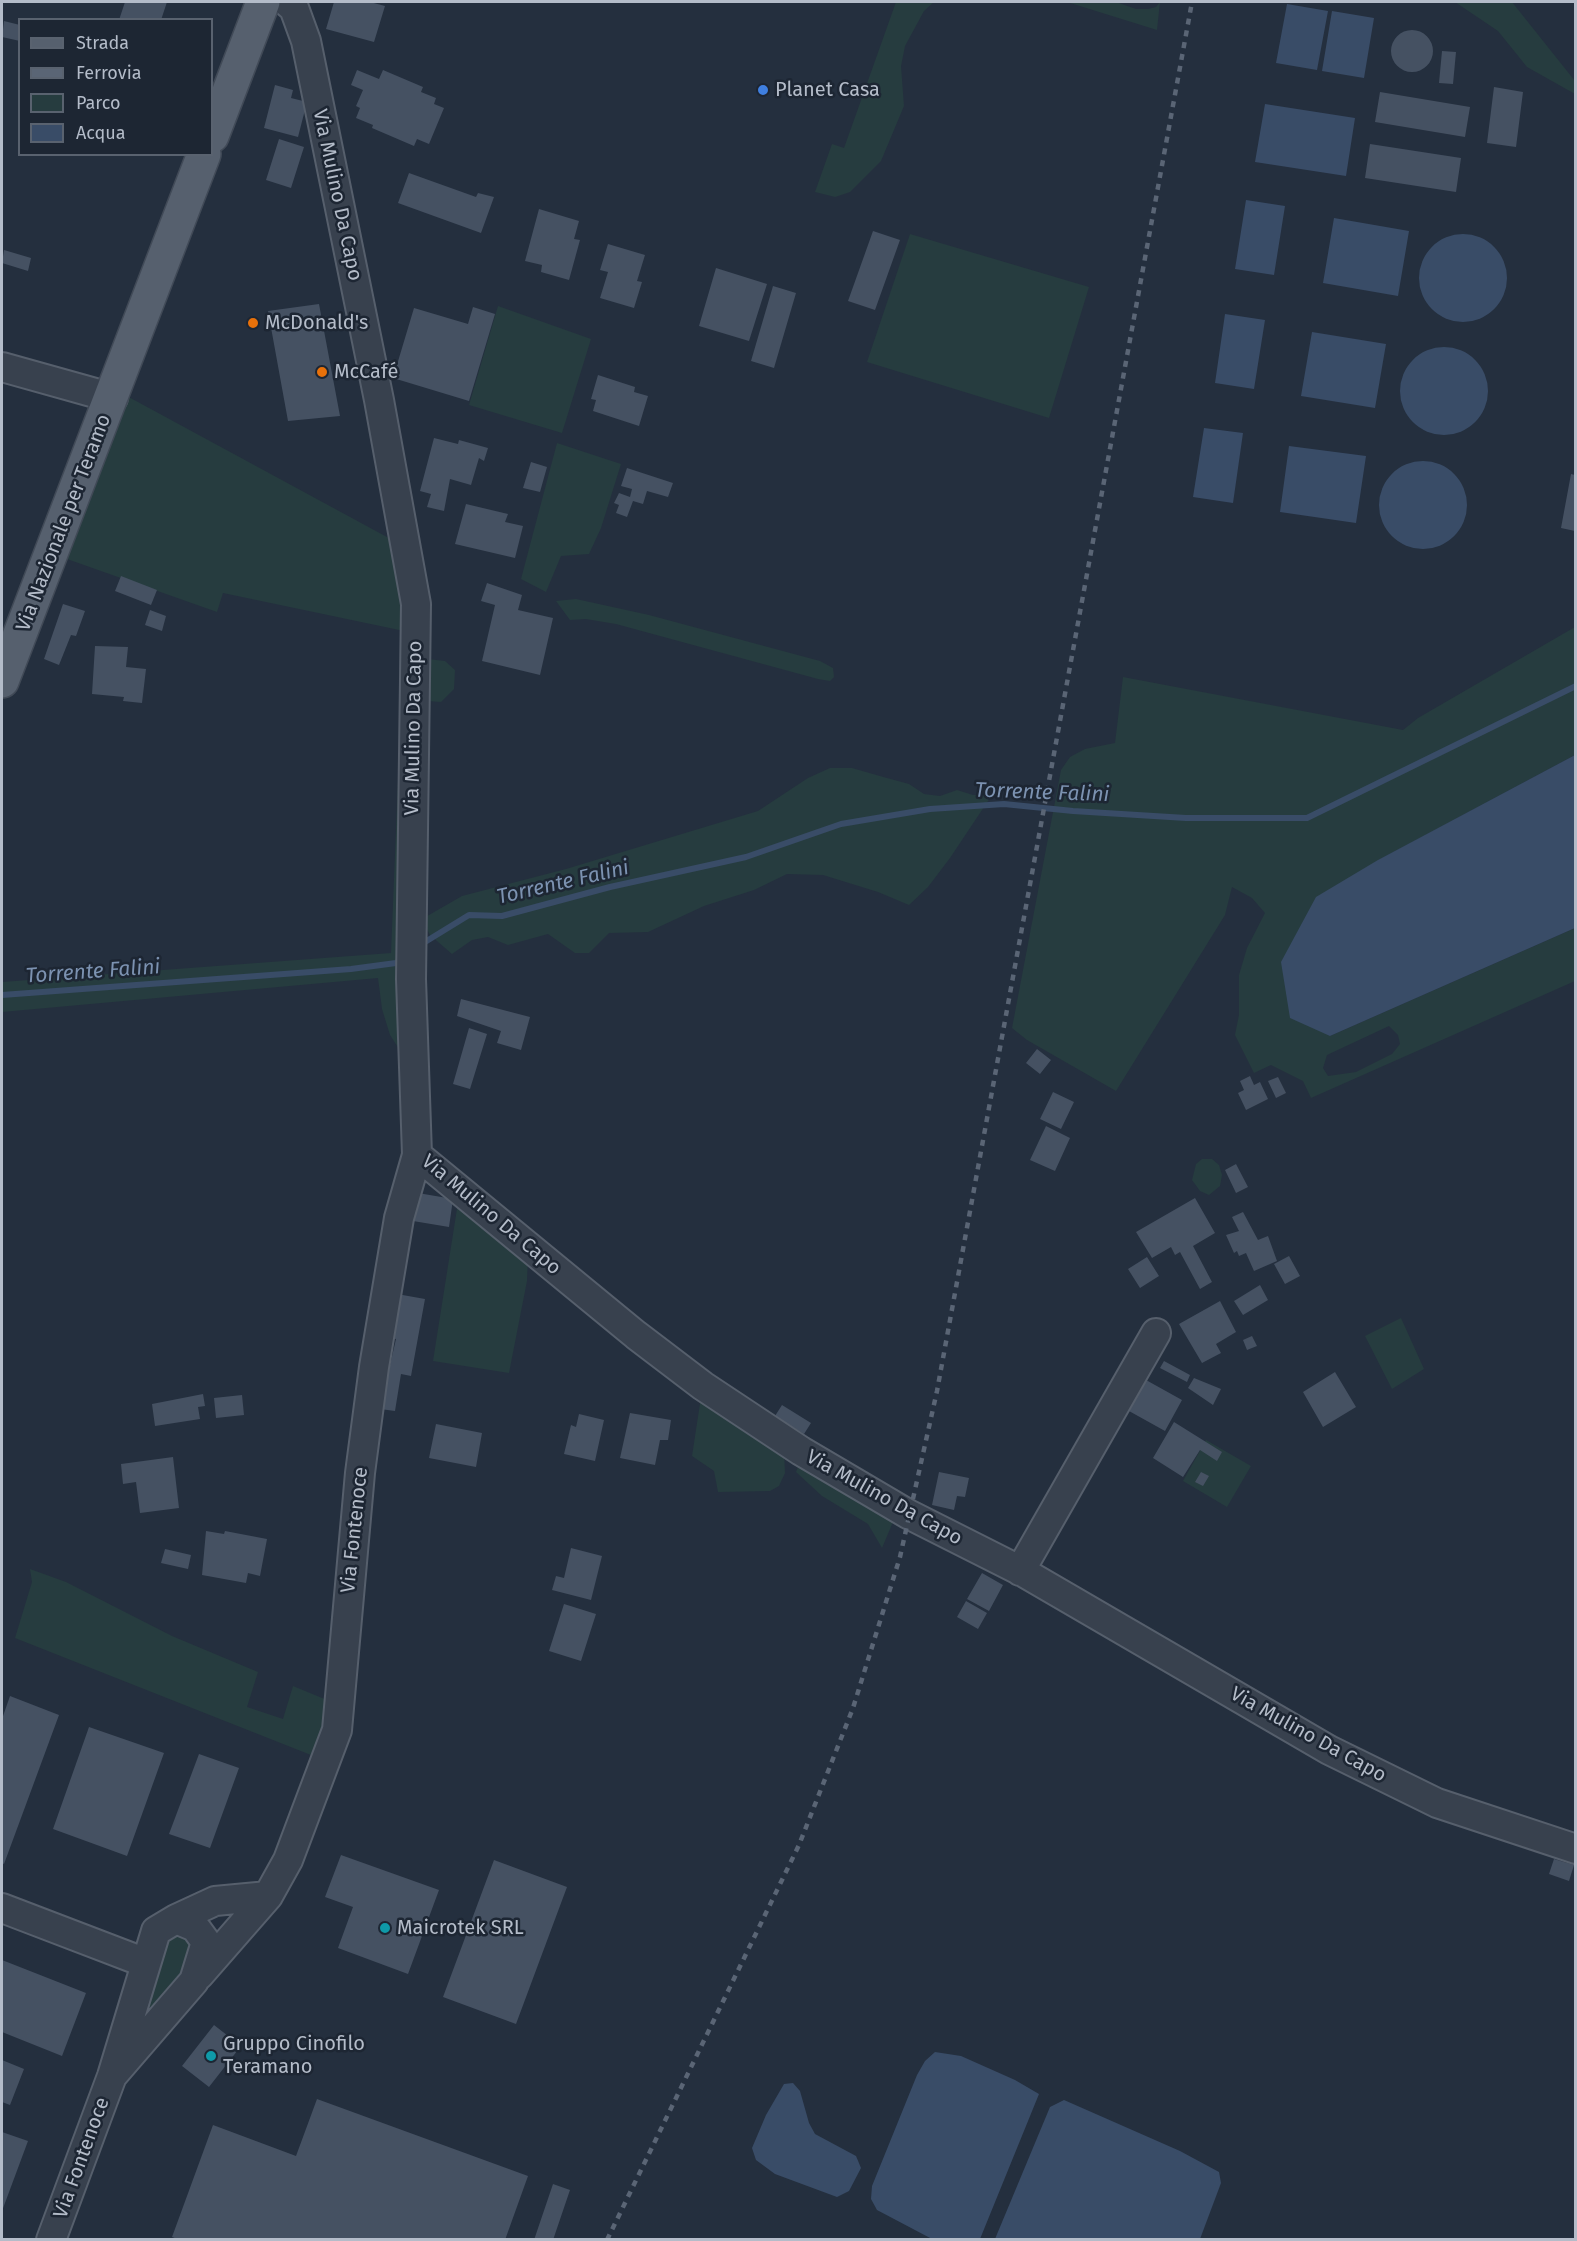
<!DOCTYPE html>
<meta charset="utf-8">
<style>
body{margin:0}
#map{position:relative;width:1577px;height:2241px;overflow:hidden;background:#242f3e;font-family:"Fira Sans",sans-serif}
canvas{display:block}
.frame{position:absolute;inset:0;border:3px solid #b4bcc9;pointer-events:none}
.legend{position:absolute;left:18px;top:18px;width:195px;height:138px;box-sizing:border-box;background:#1d2633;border:2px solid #59626f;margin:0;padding:8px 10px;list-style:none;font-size:18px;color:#b4bcc9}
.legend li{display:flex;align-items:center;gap:12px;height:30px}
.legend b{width:30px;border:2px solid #59626f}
</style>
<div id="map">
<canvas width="1577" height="2241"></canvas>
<div class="frame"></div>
<ul class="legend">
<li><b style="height:8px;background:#56606e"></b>Strada</li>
<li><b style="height:8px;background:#5a6575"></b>Ferrovia</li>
<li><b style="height:16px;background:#263c3f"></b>Parco</li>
<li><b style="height:16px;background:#394c67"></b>Acqua</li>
</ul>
</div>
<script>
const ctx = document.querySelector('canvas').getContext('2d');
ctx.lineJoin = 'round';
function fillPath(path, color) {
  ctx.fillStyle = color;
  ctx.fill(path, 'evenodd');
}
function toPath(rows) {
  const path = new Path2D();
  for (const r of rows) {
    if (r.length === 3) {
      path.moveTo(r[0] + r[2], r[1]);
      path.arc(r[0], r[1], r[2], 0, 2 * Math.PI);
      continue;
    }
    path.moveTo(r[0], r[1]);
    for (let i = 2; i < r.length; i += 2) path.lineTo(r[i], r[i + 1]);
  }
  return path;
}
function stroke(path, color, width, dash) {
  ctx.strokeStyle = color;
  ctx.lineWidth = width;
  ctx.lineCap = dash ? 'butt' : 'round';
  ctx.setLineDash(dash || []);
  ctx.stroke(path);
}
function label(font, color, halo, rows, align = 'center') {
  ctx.font = font + ' "Fira Sans",sans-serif';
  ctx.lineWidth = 5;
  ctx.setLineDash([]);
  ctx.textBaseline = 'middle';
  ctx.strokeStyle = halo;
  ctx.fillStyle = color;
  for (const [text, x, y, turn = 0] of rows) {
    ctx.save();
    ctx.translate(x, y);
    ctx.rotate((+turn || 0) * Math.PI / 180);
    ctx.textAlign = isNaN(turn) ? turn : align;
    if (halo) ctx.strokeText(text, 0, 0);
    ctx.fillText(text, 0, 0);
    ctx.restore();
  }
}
const green = toPath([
 [896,2,934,2,924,11,905,46,901,66,904,106,881,161,850,192,835,197,815,192,832,144,844,148],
 [1067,2,1116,2,1136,9,1148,9,1156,7,1160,2,1157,30],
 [1455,2,1512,2,1575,81,1575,94,1527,67,1498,31],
 [910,234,1089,287,1049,418,867,362],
 [498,306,591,339,562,433,469,405],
 [125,395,398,543,404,631,401,1052,390,1035,382,1009,378,978,2,1012,2,982,391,953,404,631,223,593,217,612,67,559],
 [557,443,621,464,601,528,589,554,561,556,546,592,521,579],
 [576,599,649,615,820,661,833,668,834,677,830,681,818,679,616,624,586,619,570,620,556,601],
 [1575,627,1575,755,1379,860,1330,1036,1575,928,1575,981,1311,1098,1303,1081,1271,1065,1254,1073,1235,1035,1239,1015,1239,975,1247,948,1265,913,1252,898,1232,887,1225,915,1116,1091,1027,1040,1012,1028,1061,770,1070,757,1085,749,1115,743,1123,677,1403,730,1418,718],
 [1389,1026,1398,1035,1400,1044,1392,1054,1356,1072,1328,1076,1323,1068,1327,1055],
 [428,659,445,661,455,670,454,689,441,702,427,701],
 [830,768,852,768,887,778,909,784,924,794,940,796,957,790,973,795,992,795,950,858,928,887,909,905,878,892,823,875,787,874,754,890,704,906,648,932,609,933,589,953,575,953,548,934,508,945,488,937,472,940,452,954,430,935,422,919,462,896,566,869,758,811,808,778],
 [1202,1159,1212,1159,1219,1165,1222,1175,1220,1186,1209,1195,1200,1191,1192,1180,1196,1164],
 [459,1196,528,1255,527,1281,509,1373,433,1361],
 [1401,1318,1424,1369,1392,1389,1365,1336],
 [701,1397,784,1452,785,1473,779,1486,770,1491,718,1492,714,1471,692,1456],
 [1206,1440,1251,1466,1227,1507,1183,1481],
 [800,1462,893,1522,882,1548,868,1524,822,1496,796,1472],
 [30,1569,66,1582,172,1636,258,1672,247,1707,283,1719,293,1686,327,1700,316,1757,15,1638,32,1582],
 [180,1929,197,1954,151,2007,146,2006,168,1933]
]);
const water = toPath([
 [1287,4,1328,11,1317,70,1276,63],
 [1332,11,1374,18,1364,78,1322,71],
 [1265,104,1355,118,1346,176,1255,162],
 [1246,200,1285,206,1274,275,1235,269],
 [1334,218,1409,231,1398,296,1323,283],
 [1463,278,44],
 [1225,314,1265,320,1254,389,1215,383],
 [1312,332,1386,344,1375,408,1301,396],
 [1444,391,44],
 [1204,428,1243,433,1233,503,1193,497],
 [1289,446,1366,456,1356,523,1280,512],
 [1423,505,44],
 [1575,755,1575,928,1330,1036,1290,1018,1281,962,1316,897,1378,860],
 [935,2052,961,2056,1015,2080,1039,2094,980,2239,932,2239,877,2210,871,2199,872,2186,917,2075,925,2061],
 [793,2083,800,2091,809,2123,815,2134,856,2156,861,2168,849,2191,837,2197,775,2174,756,2160,752,2148,766,2115,784,2084],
 [1064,2100,1180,2151,1219,2172,1221,2183,1200,2239,995,2239,1050,2107]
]);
const stream = toPath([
 [425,942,469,915,502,916,610,887,746,857,841,824,930,809,1004,804,1073,811,1186,818,1307,818,1576,686],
 [2,995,351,969,396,963,401,959]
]);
const building = toPath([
 [125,2,167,2,161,20,119,20],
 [334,2,370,2,385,6,374,42,326,29],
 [4,21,20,25,20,41,2,37],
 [1412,51,21],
 [1442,51,1456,52,1453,84,1439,83],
 [357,70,379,79,383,70,423,87,421,92,436,98,434,104,444,108,429,144,417,139,414,146,372,128,373,125,356,118,360,108,356,106,363,90,351,85],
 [275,85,293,90,291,98,307,102,298,137,264,128],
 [1494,87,1523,92,1516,147,1487,143],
 [1380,92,1470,107,1465,137,1375,122],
 [279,139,304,147,291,188,266,180],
 [1370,144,1461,158,1456,192,1365,178],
 [409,173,476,197,478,193,494,197,481,233,398,203],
 [539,209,579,221,574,239,580,240,569,280,541,272,542,265,525,261],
 [873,231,900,240,875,310,848,301],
 [608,244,645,255,637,281,642,282,634,308,600,298,608,272,600,270],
 [4,250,31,258,28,271,2,263],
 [716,268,767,284,749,341,699,326],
 [773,286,796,293,774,368,751,361],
 [319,304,340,416,288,421,268,311],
 [473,307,495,314,469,401,393,378,414,308,468,324],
 [598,375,635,387,634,392,648,396,639,426,593,411,596,400,591,399],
 [434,438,458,444,459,440,488,448,484,461,479,458,471,485,450,479,444,511,427,507,431,494,420,491],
 [531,462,547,467,540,492,523,488],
 [627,468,673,483,668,497,647,491,643,504,633,501,627,517,616,513,619,505,614,503,619,493,630,497,632,489,621,486],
 [1571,474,1575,475,1575,531,1561,528],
 [466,504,508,514,505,522,523,526,515,558,455,544],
 [121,576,157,590,151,605,115,591],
 [487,583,522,595,518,610,553,618,540,675,482,661,495,605,481,601],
 [63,604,85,611,76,636,71,635,59,665,44,659],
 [150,610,166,616,162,631,145,625],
 [95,646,128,647,126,667,146,669,142,703,123,701,124,697,92,694],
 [461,999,530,1017,521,1050,497,1043,501,1031,457,1016],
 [469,1028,487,1034,470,1089,453,1084],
 [1037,1049,1051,1060,1040,1074,1026,1063],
 [1250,1076,1254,1085,1260,1082,1268,1099,1246,1110,1238,1093,1244,1090,1240,1081],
 [1278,1077,1286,1093,1276,1098,1268,1081],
 [1053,1092,1074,1102,1061,1129,1040,1119],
 [1046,1126,1070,1138,1055,1171,1030,1160],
 [1236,1164,1248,1187,1236,1193,1225,1170],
 [418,1193,453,1199,449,1227,413,1221],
 [1195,1198,1215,1233,1193,1246,1212,1282,1200,1289,1180,1252,1175,1255,1171,1247,1152,1258,1136,1232],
 [1243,1212,1258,1240,1268,1236,1277,1261,1254,1271,1246,1253,1239,1256,1237,1251,1234,1253,1226,1235,1239,1231,1232,1217],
 [1289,1256,1300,1276,1285,1284,1274,1264],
 [1147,1257,1159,1276,1140,1288,1128,1269],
 [1260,1285,1268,1300,1243,1315,1234,1301],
 [397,1294,425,1299,411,1376,401,1374,395,1411,380,1409,396,1339,389,1338],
 [1220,1301,1236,1332,1216,1344,1221,1353,1202,1363,1179,1324],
 [1252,1336,1257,1346,1247,1350,1243,1340],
 [1164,1361,1190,1375,1187,1382,1160,1368],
 [1335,1372,1356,1407,1323,1427,1303,1392],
 [1194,1378,1221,1389,1213,1405,1188,1388],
 [1146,1380,1182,1400,1165,1431,1129,1411],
 [203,1394,205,1406,198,1407,200,1419,155,1426,152,1404],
 [242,1395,244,1415,216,1418,214,1398],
 [782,1405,811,1423,804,1434,775,1416],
 [630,1413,671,1420,668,1440,660,1440,655,1465,620,1458],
 [579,1414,604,1420,595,1461,564,1454,571,1425,576,1427],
 [1174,1422,1222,1452,1217,1461,1200,1450,1183,1477,1153,1458],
 [436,1424,482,1433,476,1467,429,1458],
 [173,1457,179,1508,140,1513,136,1482,123,1484,121,1464],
 [939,1472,969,1478,965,1497,957,1496,954,1510,932,1505],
 [1201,1472,1209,1476,1203,1486,1195,1482],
 [206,1531,224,1534,225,1531,267,1539,260,1576,248,1573,246,1583,202,1575],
 [571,1548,602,1556,591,1600,552,1590,556,1576,564,1578],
 [165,1549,191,1555,188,1569,161,1563],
 [982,1573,1003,1585,989,1611,967,1599],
 [966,1601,987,1613,978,1629,957,1617],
 [564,1604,596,1614,581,1661,549,1651],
 [10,1696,59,1715,4,1864,2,1863,2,1719],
 [89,1727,164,1753,127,1856,53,1829],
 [199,1754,239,1768,210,1848,169,1834],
 [341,1855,439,1890,408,1974,338,1948,353,1907,325,1897],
 [1554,1859,1574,1865,1569,1881,1549,1874],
 [494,1860,567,1887,516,2024,443,1997],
 [2,1960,86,1993,62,2056,2,2032],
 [214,2025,241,2046,209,2087,182,2066],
 [2,2060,24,2069,10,2105,2,2102],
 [317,2099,528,2176,505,2240,180,2240,172,2237,213,2125,296,2156],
 [2,2132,28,2141,2,2211],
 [553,2184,570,2190,553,2240,534,2240]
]);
const minor = toPath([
 [2,367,113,398],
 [417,1155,636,1335,703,1386,801,1451,908,1514,1023,1572,1329,1750,1437,1803,1576,1849],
 [1020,1571,1156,1333],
 [268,1896,288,1860,337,1730,360,1473,374,1367,399,1218,417,1155,411,979,416,604,379,400,306,41,294,8,287,2],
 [2,1908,146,1963],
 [176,1919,215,1901,268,1896,199,1975],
 [51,2240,112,2076,156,1931,176,1919,195,1927,206,1942,194,1981,112,2076]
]);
const major = toPath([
 [212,136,263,2],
 [2,681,204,154]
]);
const rail = toPath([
 [607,2240,799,1845,853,1708,900,1557,937,1391,1192,2]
]);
const markers = [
 [763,90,6,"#3f7fe0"],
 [253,323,6,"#e8710a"],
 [322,372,6,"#e8710a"],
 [385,1928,6,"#0f9aa8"],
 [211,2056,6,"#0f9aa8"]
];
const poiNames = [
 ["Planet Casa",775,90],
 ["McDonald's",265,323],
 ["McCafé",334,372],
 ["Maicrotek SRL",397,1928],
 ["Gruppo Cinofilo",223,2044],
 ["Teramano",223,2067]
];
const streetNames = [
 ["Via Mulino Da Capo",337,195,78],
 ["Via Nazionale per Teramo",64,523,-69],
 ["Via Mulino Da Capo",414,728,-89],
 ["Via Mulino Da Capo",491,1215,40],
 ["Via Mulino Da Capo",884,1498,29],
 ["Via Fontenoce",355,1530,-84],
 ["Via Mulino Da Capo",1308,1735,29],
 ["Via Fontenoce",82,2158,-70]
];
const waterNames = [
 ["Torrente Falini",1042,793,2],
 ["Torrente Falini",563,883,-13],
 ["Torrente Falini",93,972,-4]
];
fillPath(green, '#263c3f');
fillPath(water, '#394c67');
stroke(stream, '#394c67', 6);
fillPath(building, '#455162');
stroke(minor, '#565f6c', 32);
stroke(major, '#414a57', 36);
stroke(minor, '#38414e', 28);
stroke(major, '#56606e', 33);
stroke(rail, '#5a6575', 4.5, [6, 6]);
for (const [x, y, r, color] of markers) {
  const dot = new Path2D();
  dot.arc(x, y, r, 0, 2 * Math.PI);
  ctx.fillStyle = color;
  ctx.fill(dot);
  stroke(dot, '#1d2633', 2);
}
label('20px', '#b4bcc9', '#1d2633', poiNames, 'left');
label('20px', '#b4bcc9', '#1d2633', streetNames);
label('italic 21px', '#7c92b1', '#1d2633', waterNames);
</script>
